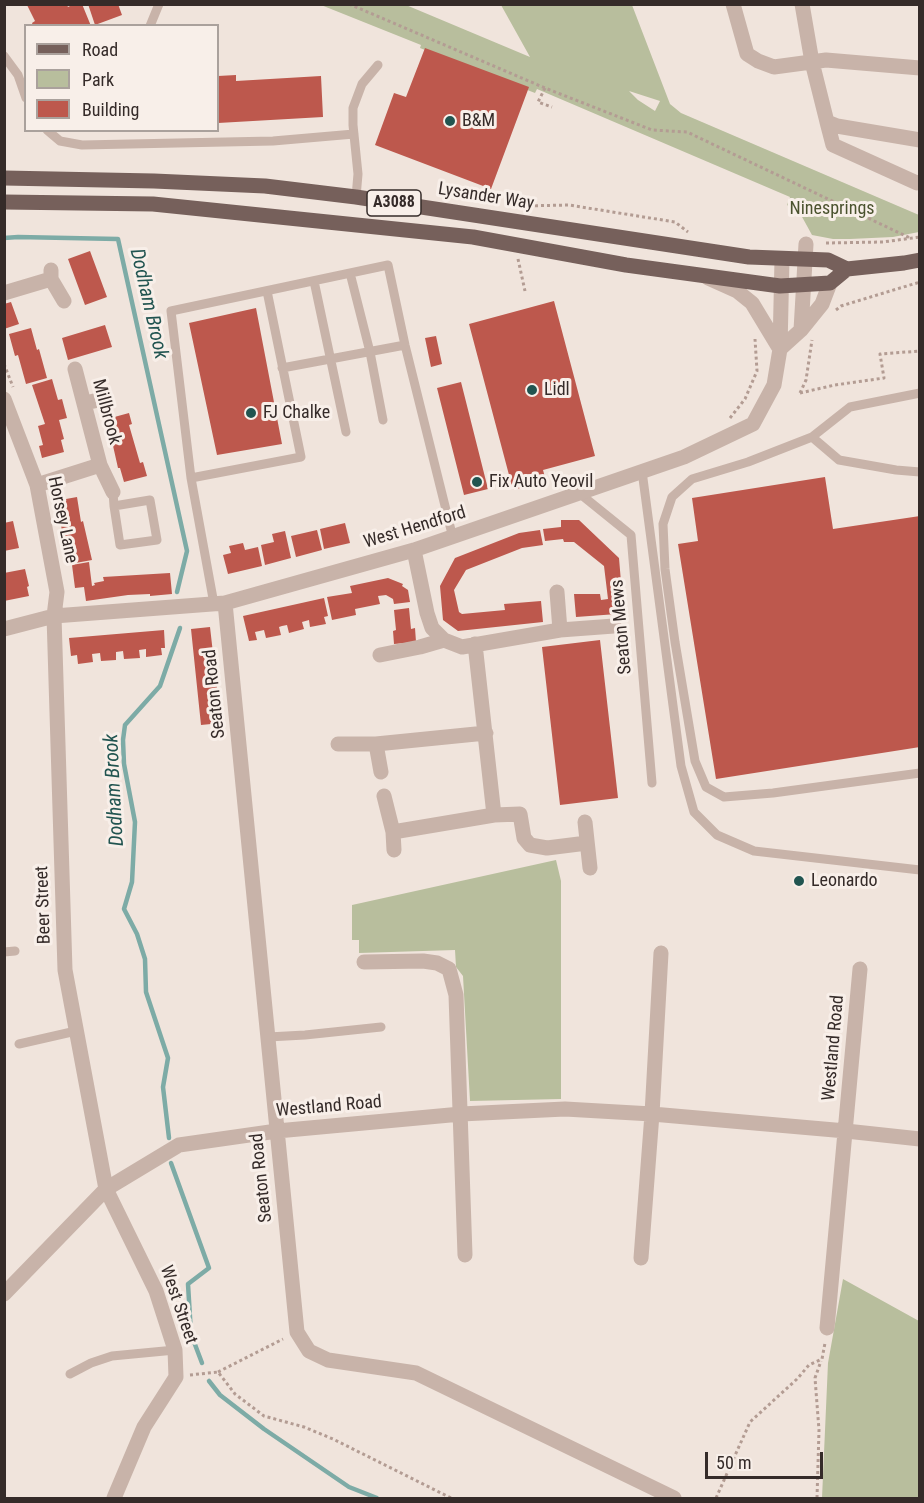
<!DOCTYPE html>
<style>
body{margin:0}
#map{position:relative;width:924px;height:1503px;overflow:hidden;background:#f0e4dc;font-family:"Roboto Condensed",sans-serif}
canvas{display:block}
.frame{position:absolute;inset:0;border:6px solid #352b29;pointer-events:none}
.legend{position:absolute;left:24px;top:24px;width:195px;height:108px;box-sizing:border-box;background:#f8efe9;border:2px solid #aaa19c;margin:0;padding:8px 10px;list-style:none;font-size:18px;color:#352b29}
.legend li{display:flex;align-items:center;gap:12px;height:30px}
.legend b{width:30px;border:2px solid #aaa19c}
.scale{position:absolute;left:705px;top:1452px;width:118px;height:27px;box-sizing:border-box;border:3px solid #352b29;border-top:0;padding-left:8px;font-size:18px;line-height:21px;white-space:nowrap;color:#352b29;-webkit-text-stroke:4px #f8efe9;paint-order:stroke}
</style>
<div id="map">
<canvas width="924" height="1503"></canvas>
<div class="frame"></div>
<ul class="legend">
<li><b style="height:8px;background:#76605b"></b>Road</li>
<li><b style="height:16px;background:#b8be9d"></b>Park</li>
<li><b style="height:16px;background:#bd584d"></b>Building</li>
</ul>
<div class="scale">50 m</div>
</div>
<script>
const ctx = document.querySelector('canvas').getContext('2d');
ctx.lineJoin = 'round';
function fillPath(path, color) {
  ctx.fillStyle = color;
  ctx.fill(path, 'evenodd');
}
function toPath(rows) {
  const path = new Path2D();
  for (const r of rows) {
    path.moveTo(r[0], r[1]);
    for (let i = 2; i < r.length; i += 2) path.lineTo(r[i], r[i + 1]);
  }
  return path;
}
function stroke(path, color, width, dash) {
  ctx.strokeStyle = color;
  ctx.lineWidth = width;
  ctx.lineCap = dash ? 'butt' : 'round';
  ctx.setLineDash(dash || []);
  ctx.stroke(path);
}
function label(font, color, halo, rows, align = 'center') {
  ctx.font = font + ' "Roboto Condensed",sans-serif';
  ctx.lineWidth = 6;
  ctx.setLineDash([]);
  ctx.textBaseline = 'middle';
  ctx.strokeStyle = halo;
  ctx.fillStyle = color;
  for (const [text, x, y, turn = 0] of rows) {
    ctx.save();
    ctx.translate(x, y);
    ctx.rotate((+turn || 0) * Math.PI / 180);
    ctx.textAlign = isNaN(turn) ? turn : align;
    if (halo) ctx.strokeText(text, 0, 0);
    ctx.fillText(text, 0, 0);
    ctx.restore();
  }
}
const green = toPath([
 [321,5,406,5,530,57,501,5,632,5,670,104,681,113,919,215,919,232,893,237,850,239,833,239,812,235,801,215,787,205,790,197,537,89,535,93,420,48,421,45],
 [629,91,660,101,655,111,638,100],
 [556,860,561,881,561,1099,470,1101,463,976,456,967,455,950,359,953,359,940,352,940,352,905],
 [843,1279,919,1321,919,1498,822,1498,828,1363]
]);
const stream = toPath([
 [4,238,18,237,118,239,187,551,177,592],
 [169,1138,163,1087,168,1058,146,992,145,959,137,934,124,909,132,882,135,822,124,764,123,740,125,725,160,686,180,628],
 [171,1163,209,1268,188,1284,191,1334,202,1363],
 [209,1381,220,1395,264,1429,349,1487,377,1498]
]);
const building = toPath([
 [74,4,82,4,91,26,33,26,32,23,35,21,27,5,67,5,68,7],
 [88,4,118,4,122,15,95,25],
 [425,48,529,87,491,189,375,145,394,93,406,97],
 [236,75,236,81,321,76,323,117,218,123,218,76],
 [90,251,107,297,85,305,68,259],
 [554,301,595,456,543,470,546,481,513,490,469,324],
 [11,302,19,324,4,329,4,304],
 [256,308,282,444,217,455,189,323],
 [105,325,112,347,68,360,62,338],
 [31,328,37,350,39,349,47,378,26,384,18,355,15,356,9,334],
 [436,336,442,364,431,367,425,338],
 [52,379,58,400,62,399,67,418,59,420,64,439,61,440,64,452,42,458,39,446,43,445,38,426,45,424,32,385],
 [461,382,488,489,464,495,437,388],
 [129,413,132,424,129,425,140,463,143,462,147,476,124,482,120,468,118,468,107,419],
 [825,477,833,529,920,516,920,747,716,779,678,544,698,541,692,498],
 [77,497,81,522,83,521,92,560,70,564,67,544,64,544,61,525,59,525,55,501],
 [561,520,579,520,619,558,623,606,617,614,576,617,574,594,600,594,601,600,608,599,604,566,574,542,564,542,563,539,545,541,543,529,561,527],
 [13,521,19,548,4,551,4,523],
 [345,523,350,543,324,549,320,529],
 [317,530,322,550,296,557,291,536],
 [540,530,543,545,522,548,466,570,454,590,459,612,462,614,505,610,504,604,541,601,543,622,458,631,443,620,440,586,455,558,519,533],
 [285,531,291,558,265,565,261,545,274,542,272,534],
 [243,543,245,550,258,547,262,566,228,574,223,555,231,553,229,546],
 [89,562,92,586,95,585,94,583,104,581,103,577,170,573,172,594,150,596,150,594,128,595,86,601,84,587,75,588,72,565],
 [25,569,29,586,27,587,29,596,4,601,4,573],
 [388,578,403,584,402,586,408,590,410,602,394,604,393,599,386,595,378,596,380,604,355,609,356,615,332,620,327,597,352,593,350,586],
 [324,598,328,616,324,617,326,624,310,627,309,620,302,622,304,629,289,633,287,625,282,626,279,627,281,635,266,638,264,630,255,632,257,640,249,641,243,616],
 [409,608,411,629,415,628,416,642,394,644,393,631,396,630,394,610],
 [210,627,221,723,201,725,191,629],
 [164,630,165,648,161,648,162,655,146,657,146,649,139,650,140,658,124,659,123,651,116,652,116,660,101,661,100,653,92,654,93,662,78,664,77,655,71,656,69,638],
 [600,640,618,798,560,805,542,647]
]);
const path = toPath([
 [349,4,545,88,652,130,687,132,910,238],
 [545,88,538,102,552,107],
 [523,206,569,205,675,222,688,232],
 [826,243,883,242,920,237],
 [518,259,525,291],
 [836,310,841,306,920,282],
 [4,364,13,387],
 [800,393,806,380,812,340],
 [800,393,835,385,884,378,880,354,920,351],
 [730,418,745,399,757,371,755,339],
 [218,1372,283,1339],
 [190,1375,218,1372,235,1394,264,1416,304,1427,333,1439,451,1498],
 [716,1498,750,1422,797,1379,809,1365,822,1359,825,1343],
 [817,1498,819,1430,815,1378,821,1361]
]);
const lane = toPath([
 [150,26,159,4],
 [4,56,18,75,26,98],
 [47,130,60,141,82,145,273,141,354,134],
 [356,197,358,174,353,125,353,108,362,84,378,65],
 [350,273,370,352,383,420],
 [314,281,346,432],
 [282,368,405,345],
 [920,393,850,407,812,437,748,462,692,479,672,497,663,524,665,569,675,642,695,761,706,787,724,797,773,793,920,773],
 [812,437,839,460,896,470,920,472],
 [642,471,681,766,694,812,717,835,754,851,920,870],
 [191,478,301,457,267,291],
 [113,492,114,506,120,545,157,540,150,500,114,506],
 [579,493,631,535,652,783],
 [214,604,191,478,171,311,388,265,405,345,453,538],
 [4,952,15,951],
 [268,1037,305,1035,381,1027],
 [19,1044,76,1031],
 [70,1374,91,1363,112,1356,175,1350]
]);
const street = toPath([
 [733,4,747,54,758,61,774,67,826,60,920,68],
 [802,4,812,62,827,122,837,126,920,140],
 [827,122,833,145,917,183,920,182],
 [51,270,51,279,64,301],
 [708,278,737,291,752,303,778,346],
 [4,293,51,279],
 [801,330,806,244],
 [780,349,801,330,822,304,830,283],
 [75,369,100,465,113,492],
 [4,399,37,485,57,592,54,616,65,970,106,1189,156,1291,175,1350,176,1377,144,1427,114,1498],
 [85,403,103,399],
 [37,485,100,465],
 [414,550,427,613,432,628,444,640,462,647,560,630,614,626],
 [557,592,560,630],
 [225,603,297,1332,309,1351,328,1360,416,1373,674,1498],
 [4,629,54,616,225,603,414,550,684,457,753,424,774,385,780,349,782,259],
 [475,644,494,815],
 [380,655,420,647,444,640],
 [338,744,376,744,486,733],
 [376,744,381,772],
 [384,796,393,832,394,850],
 [585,822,590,868],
 [393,832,494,815,520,814,524,838,530,845,547,848,587,843],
 [364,962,423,961,437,963,449,969,456,995,465,1255],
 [641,1258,652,1114,661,953],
 [4,1294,106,1189,179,1145,277,1131,461,1114,565,1109,652,1114,846,1131,920,1139],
 [827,1328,860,969]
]);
const primary = toPath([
 [4,178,154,181,265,186,356,197,749,257,828,260,847,269],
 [4,202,153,204,473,237,626,265,780,286,830,283,847,269,904,263,920,260]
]);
const markers = [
 [450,121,6,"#215450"],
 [532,390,6,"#215450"],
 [251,413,6,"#215450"],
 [477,482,6,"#215450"],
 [799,881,6,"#215450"]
];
const shields = [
 [394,203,54]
];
const shieldNames = [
 ["A3088",394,203]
];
const poiNames = [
 ["B&M",462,121],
 ["Lidl",544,390],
 ["FJ Chalke",263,413],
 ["Fix Auto Yeovil",489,482],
 ["Leonardo",811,881]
];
const streetNames = [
 ["Lysander Way",486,197,9],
 ["Millbrook",106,412,75],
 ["Horsey Lane",62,520,78],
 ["West Hendford",415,528,-17],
 ["Seaton Mews",622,627,-95],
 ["Seaton Road",215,694,-96],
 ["Beer Street",44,905,-92],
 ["Westland Road",834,1048,-85],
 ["Westland Road",329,1107,-5],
 ["Seaton Road",262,1178,-96],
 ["West Street",178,1305,71]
];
const parkNames = [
 ["Ninesprings",832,209]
];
const waterNames = [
 ["Dodham Brook",148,304,77],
 ["Dodham Brook",115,790,-93]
];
fillPath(green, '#b8be9d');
stroke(stream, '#7daba6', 4.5);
fillPath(building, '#bd584d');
stroke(path, '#b39c93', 3, [3, 3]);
stroke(lane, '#c8b3a9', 9);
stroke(street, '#c8b3a9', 15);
stroke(primary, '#76605b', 15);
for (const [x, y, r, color] of markers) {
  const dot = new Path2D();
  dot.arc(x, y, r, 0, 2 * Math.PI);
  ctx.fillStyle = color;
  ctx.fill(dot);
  stroke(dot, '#f8efe9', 2);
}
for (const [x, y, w] of shields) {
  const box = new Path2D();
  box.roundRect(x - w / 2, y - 13, w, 26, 4.5);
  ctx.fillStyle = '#f8efe9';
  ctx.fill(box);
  stroke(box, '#352b29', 1.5);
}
label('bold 16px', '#352b29', null, shieldNames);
label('18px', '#352b29', '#f8efe9', poiNames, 'left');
label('18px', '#352b29', '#f8efe9', streetNames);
label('18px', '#4a522e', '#f8efe9', parkNames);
label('italic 20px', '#215450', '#f8efe9', waterNames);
</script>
